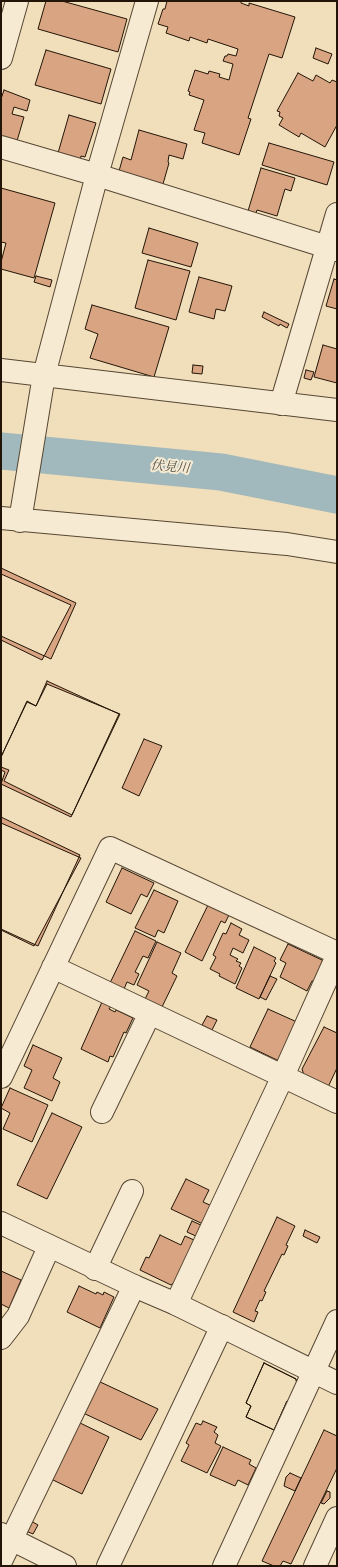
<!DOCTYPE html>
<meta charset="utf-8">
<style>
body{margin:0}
#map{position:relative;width:338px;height:1567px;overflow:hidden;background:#f1deba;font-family:"Libre Caslon Text",serif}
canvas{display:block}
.frame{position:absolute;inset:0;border:2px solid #221507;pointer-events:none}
</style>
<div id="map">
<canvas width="338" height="1567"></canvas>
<div class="frame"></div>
</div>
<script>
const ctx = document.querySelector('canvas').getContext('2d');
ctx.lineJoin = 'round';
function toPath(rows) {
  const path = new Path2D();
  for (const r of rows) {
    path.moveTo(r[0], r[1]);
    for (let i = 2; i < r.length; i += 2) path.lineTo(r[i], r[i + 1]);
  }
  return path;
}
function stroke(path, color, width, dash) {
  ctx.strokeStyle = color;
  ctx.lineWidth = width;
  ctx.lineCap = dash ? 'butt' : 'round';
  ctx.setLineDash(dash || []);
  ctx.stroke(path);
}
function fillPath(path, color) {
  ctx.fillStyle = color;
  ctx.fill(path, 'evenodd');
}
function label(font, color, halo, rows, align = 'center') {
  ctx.font = font + ' "Libre Caslon Text","Noto Serif JP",serif';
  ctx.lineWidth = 4;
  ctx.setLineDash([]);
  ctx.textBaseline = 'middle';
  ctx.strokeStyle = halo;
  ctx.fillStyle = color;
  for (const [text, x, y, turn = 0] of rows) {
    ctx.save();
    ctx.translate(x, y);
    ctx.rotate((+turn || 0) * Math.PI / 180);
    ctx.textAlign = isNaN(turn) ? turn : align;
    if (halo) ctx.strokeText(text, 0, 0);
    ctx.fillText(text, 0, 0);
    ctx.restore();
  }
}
const river = toPath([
 [1,451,221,472,337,495]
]);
const building = toPath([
 [46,1,62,1,127,19,118,52,38,29,46,1],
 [167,1,241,1,241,3,249,6,249,3,295,17,282,58,269,54,248,118,251,119,239,155,202,143,205,133,194,130,204,100,189,95,190,92,188,91,195,70,208,74,209,71,220,74,219,77,229,80,233,64,223,61,225,56,227,56,228,54,236,56,238,49,208,39,207,43,190,37,189,41,166,33,168,27,158,24,163,9,165,9,167,1],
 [316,48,332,54,328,64,313,58,316,48],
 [46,50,111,69,101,104,35,85,46,50],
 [298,73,313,81,316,75,330,83,332,80,337,82,337,125,325,147,301,133,299,137,279,125,283,118,279,116,280,112,277,111,298,73],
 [4,90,30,100,27,111,14,107,12,114,24,117,17,141,1,136,1,99,4,90],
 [69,115,96,123,85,157,81,156,80,160,58,153,69,115],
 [139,130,187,144,183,159,169,155,168,162,169,163,163,184,119,171,123,157,131,160,139,130],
 [269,143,334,162,327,185,262,165,269,143],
 [261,168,295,178,291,191,285,189,277,216,257,210,256,213,248,211,261,168],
 [1,188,55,203,34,278,1,269,1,262,6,243,1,242,1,188],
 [149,228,198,243,191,267,142,253,149,228],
 [148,260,190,271,176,320,135,308,148,260],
 [36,276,52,280,50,287,34,282,36,276],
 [199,277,232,286,225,311,216,309,214,319,189,312,199,277],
 [334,279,337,280,337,309,326,306,334,279],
 [92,305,169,327,154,377,90,358,98,334,85,329,92,305],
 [264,312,289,324,287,328,280,324,279,326,262,317,264,312],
 [323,345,337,349,337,383,314,377,323,345],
 [193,365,203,366,202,374,192,373,193,365],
 [306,370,314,372,311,380,304,378,306,370],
 [1,568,76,603,51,659,1,636,1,568],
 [1,574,71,605,42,660,1,640,1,574],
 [47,681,119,714,71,817,1,784,5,772,1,770,1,757,27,702,36,706,47,681],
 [47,684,120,714,72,815,4,781,9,770,1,767,1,757,27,701,36,706,47,684],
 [144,739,162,746,139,796,122,788,144,739],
 [1,817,80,855,38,946,1,929,1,817],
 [1,823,81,858,34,946,1,930,1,823],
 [122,868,154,883,147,897,141,894,131,914,106,902,122,868],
 [154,890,178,901,164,933,158,930,155,937,135,928,154,890],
 [209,903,230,913,225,923,221,921,202,961,185,952,209,903],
 [231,923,242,929,239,935,249,940,243,953,233,948,230,955,238,959,236,961,241,963,239,966,242,968,235,984,219,976,220,974,210,969,216,957,213,955,223,933,226,934,231,923],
 [135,931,156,941,148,958,143,956,135,972,139,974,134,985,127,982,124,989,110,983,135,931],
 [157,942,181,953,172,973,177,976,162,1007,145,999,149,991,137,985,157,942],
 [288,944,324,961,314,981,312,981,307,991,280,977,286,963,280,960,288,944],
 [254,947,276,958,274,961,276,963,259,999,236,988,254,947],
 [270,976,277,979,266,1000,260,997,270,976],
 [102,1002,111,1006,109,1009,115,1012,116,1010,133,1018,126,1033,124,1032,113,1057,110,1056,108,1062,81,1049,102,1002],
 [268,1009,297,1022,279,1061,250,1047,268,1009],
 [207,1016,217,1020,212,1030,202,1025,207,1016],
 [324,1027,337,1033,337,1068,328,1087,304,1075,302,1069,324,1027],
 [33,1045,62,1058,53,1078,60,1082,52,1101,24,1088,32,1070,24,1066,33,1045],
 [10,1088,48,1105,32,1142,3,1129,10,1113,1,1108,10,1088],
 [52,1113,82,1127,47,1199,17,1185,52,1113],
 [186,1179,209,1190,203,1202,212,1206,203,1224,171,1209,186,1179],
 [277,1217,295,1226,286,1245,288,1246,284,1255,282,1254,264,1291,266,1292,262,1301,260,1300,255,1311,258,1312,254,1322,233,1312,277,1217],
 [192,1221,203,1226,198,1237,187,1232,192,1221],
 [305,1230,320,1237,317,1243,303,1236,305,1230],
 [160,1235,181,1245,185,1236,194,1240,174,1283,171,1285,140,1270,146,1257,149,1258,160,1235],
 [1,1271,21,1280,9,1308,1,1304,1,1271],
 [79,1286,96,1294,97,1292,103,1295,104,1292,114,1297,100,1328,67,1312,79,1286],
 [264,1363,296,1379,297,1385,290,1402,287,1401,274,1430,246,1417,251,1406,246,1403,264,1363],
 [264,1363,296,1379,297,1385,290,1402,287,1401,274,1430,246,1417,251,1406,246,1403,264,1363],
 [96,1380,158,1409,141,1440,81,1412,96,1380],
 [203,1421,217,1427,214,1432,218,1435,215,1443,221,1446,207,1473,181,1461,189,1445,186,1443,196,1423,201,1425,203,1421],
 [78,1422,109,1437,82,1494,51,1479,78,1422],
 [324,1430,337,1436,337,1468,291,1564,283,1561,280,1566,274,1566,262,1561,324,1430],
 [223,1447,251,1460,249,1464,256,1468,248,1485,238,1480,235,1486,210,1475,223,1447],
 [290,1473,301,1478,295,1491,284,1486,286,1477,290,1473],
 [327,1491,330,1492,330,1498,324,1504,321,1503,327,1491],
 [31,1521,38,1525,33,1534,26,1531,31,1521]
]);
const minor = toPath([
 [1,58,17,1],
 [1,147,97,175,337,250],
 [1,370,337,410],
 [281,404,337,214],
 [1,518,287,544,337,552],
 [20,521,44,375,97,175,147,1],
 [53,967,337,1102],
 [1,1077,110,848,337,953],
 [102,1112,150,1013],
 [95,1269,132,1191],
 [176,1304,283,1076,337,956],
 [1,1338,18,1316,49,1247],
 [1,1534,65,1566],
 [1,1561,134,1286],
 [108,1566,222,1326],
 [224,1566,337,1321],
 [315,1566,337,1518]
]);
const tertiary = toPath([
 [1,1223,134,1286,176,1304,337,1383]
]);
const waterNames = [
 ["伏見川",170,467,5]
];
stroke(river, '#a1b9bc', 37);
fillPath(building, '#d9a482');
stroke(building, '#221507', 1);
stroke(minor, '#564734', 24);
stroke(tertiary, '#564734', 24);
stroke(minor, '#f6ead2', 22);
stroke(tertiary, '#f6ead2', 22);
label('italic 13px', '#4e4e46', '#f6ead2', waterNames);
</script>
